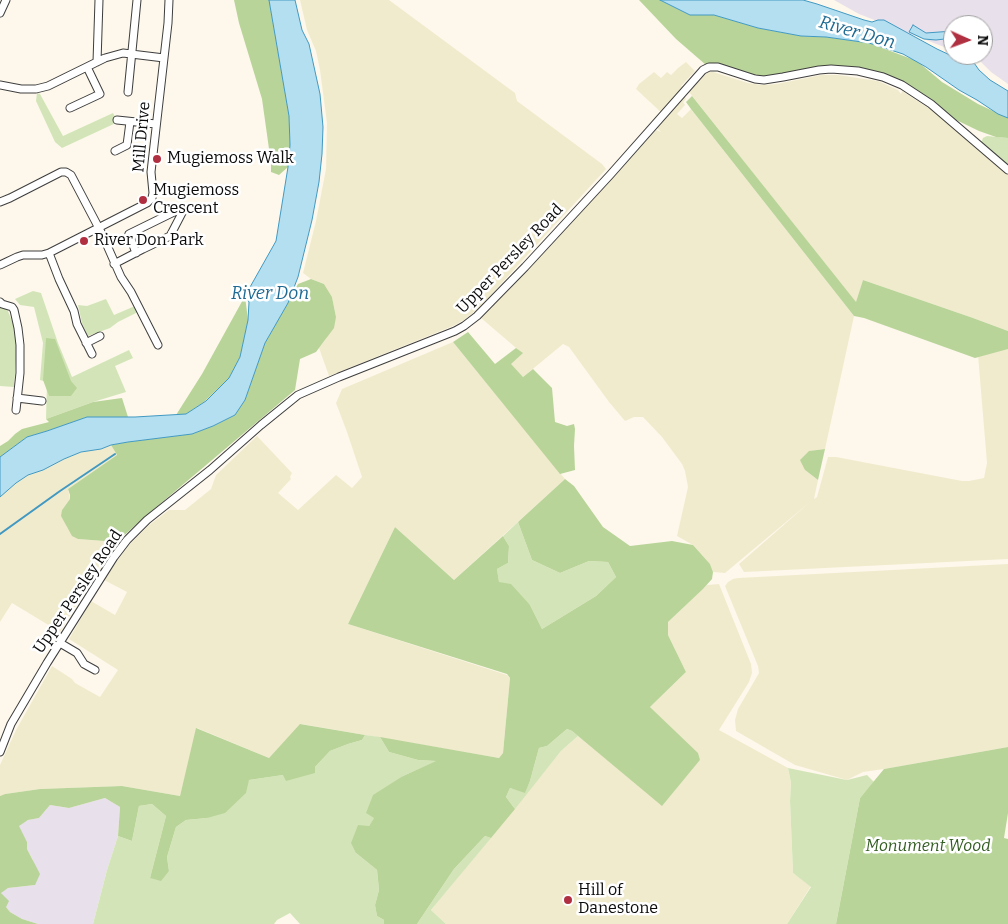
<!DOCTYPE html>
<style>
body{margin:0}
#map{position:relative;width:1008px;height:924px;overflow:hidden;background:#fdf8eb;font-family:Bitter,serif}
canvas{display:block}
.north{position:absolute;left:943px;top:15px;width:50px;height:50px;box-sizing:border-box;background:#fff;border:1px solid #9d9d9d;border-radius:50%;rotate:92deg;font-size:14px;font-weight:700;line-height:20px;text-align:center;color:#0b0b0b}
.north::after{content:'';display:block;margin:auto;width:18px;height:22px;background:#b02f40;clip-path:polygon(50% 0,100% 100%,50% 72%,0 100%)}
</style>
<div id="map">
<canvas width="1008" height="924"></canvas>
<div class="north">N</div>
</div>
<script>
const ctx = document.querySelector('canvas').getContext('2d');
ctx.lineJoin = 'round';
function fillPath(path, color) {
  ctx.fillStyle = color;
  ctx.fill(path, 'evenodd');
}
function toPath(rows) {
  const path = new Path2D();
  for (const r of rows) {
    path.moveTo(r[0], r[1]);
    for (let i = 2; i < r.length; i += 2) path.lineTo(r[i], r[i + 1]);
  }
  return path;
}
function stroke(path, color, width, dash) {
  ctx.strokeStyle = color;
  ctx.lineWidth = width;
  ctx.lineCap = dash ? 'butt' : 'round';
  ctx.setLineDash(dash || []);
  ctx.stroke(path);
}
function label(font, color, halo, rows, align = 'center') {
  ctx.font = font + ' Bitter,serif';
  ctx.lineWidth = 5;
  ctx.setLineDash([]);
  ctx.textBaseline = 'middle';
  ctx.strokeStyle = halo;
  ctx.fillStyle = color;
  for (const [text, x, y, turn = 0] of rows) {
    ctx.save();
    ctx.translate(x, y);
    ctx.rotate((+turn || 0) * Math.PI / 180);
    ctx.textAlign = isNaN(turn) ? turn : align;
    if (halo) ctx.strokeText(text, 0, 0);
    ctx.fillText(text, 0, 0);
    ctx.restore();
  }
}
const industrial = toPath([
 [834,0,1008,0,1008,84,991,72,974,55,983,55,983,25,953,25,953,50,952,50,859,14],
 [105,798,120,807,118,836,107,870,93,924,38,924,22,919,10,912,6,907,1,892,8,888,35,885,33,860,27,849,27,842,18,826,28,820,39,818,50,805,69,808]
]);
const farmland = toPath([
 [300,0,389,0,515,93,517,101,602,164,606,169,479,308,464,320,453,326,329,376,319,348,326,339,336,317,332,297,324,284,311,279,303,273,316,221,326,169,327,123,320,70,316,51,307,30],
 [686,62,695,71,681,86,688,92,708,72,713,72,748,83,762,85,777,84,821,75,838,75,878,81,898,90,901,94,902,91,933,111,1008,175,1008,331,973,318,863,280,856,303,689,92,685,96,686,99,683,102,685,105,677,114,682,118,691,109,854,316,825,449,810,451,805,470,818,480,814,499,817,497,828,457,836,457,962,481,969,481,984,478,987,463,978,355,1008,347,1008,559,744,572,739,564,810,502,725,573,713,572,710,564,693,545,677,536,688,487,685,471,682,464,662,437,643,417,634,417,625,421,609,402,569,347,563,344,523,377,510,364,522,353,481,318,656,130,661,132,655,126,665,116,636,89,639,84,654,72,661,78,667,72,671,75,678,68],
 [453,342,565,479,454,580,395,527,348,624,507,675,510,678,503,753,499,758,301,724,269,758,197,728,180,796,122,786,40,789,5,794,0,796,0,765,16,730,52,666,72,679,75,683,100,697,118,670,69,639,91,601,115,615,127,592,104,580,112,568,128,546,148,526,169,510,185,510,211,489,216,475,257,436,292,473,290,477,291,479,278,493,298,510,336,475,352,488,362,477,347,432,336,403,342,389],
 [111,445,117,455,68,489,70,499,62,510,78,539,117,542,102,561,60,632,12,603,0,622,0,494,28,475,43,470,64,459,81,452,101,449],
 [1008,564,1008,747,884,769,863,772,847,780,795,765,736,731,735,720,738,709,759,673,758,666,725,586,728,582,733,579,738,578],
 [719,584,751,664,752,673,749,682,719,730,788,768,791,783,790,801,793,873,811,886,787,924,446,924,431,910,561,751,578,736,662,805,700,760,697,753,650,707,686,672,668,635,668,622,707,585]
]);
const green = toPath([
 [37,93,40,94,63,136,113,113,118,122,62,148,55,142,36,101],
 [987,136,1008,138,1008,166,981,143,983,138],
 [33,291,41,293,58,343,72,377,129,350,133,358,115,366,126,392,93,402,46,419,47,382,40,380,43,343,34,307,20,305,15,299],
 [106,299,114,315,135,306,138,312,118,322,110,328,88,336,82,323,78,305,87,306],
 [0,305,7,309,13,323,17,345,14,387,0,386],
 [518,522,532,560,560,573,589,561,608,562,616,577,596,596,542,629,530,605,499,583,497,569,508,563,509,546,503,536],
 [567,729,572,731,578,736,561,751,515,809,506,797,510,788,525,792,530,781,539,748,547,746],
 [365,735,380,737,389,752,418,760,437,761,403,776,369,826,356,853,377,870,379,890,375,905,377,916,384,920,384,924,300,924,290,913,277,920,274,924,93,924,107,870,118,836,132,841,139,806,152,804,166,816,150,878,169,871,167,857,176,827,186,820,207,818,249,780,283,775,315,767,330,751,348,744,362,740],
 [788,768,847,780,867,775,874,782,860,798,836,924,787,924,811,887,793,873,790,801,791,783],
 [485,836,491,838,431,910,446,924,417,924,454,869]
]);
const forest = toPath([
 [234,0,269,0,289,116,290,145,288,167,279,175,271,172,271,163,262,99,239,23],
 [639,0,660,0,690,15,714,15,758,28,801,36,826,37,869,43,917,61,942,82,978,104,1008,118,1008,138,996,137,979,131,950,117,914,90,865,70,766,76,755,76,706,65,676,39],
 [692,96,856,302,863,280,973,318,1008,331,1008,349,975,358,864,318,854,316,691,109,686,102],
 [311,279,324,284,332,297,336,317,334,328,316,352,300,359,295,390,141,520,117,542,78,539,72,536,61,516,62,510,70,499,70,495,68,489,117,455,111,445,128,442,192,434,213,426,235,415,245,400,265,343,298,284],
 [245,296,248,320,240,357,229,378,204,402,186,414,176,415,202,374],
 [468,332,495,364,516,348,523,353,511,364,523,377,533,369,552,388,555,422,567,426,574,424,575,429,574,446,575,470,560,474,453,342],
 [46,338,55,339,71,381,77,388,71,396,49,396,43,380],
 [122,398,128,417,87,417,47,431,27,437,0,457,0,446,8,441,15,434,22,429,49,422,46,419,93,402],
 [825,449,818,480,805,470,800,460,809,451],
 [565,479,574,486,603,527,630,546,672,541,693,545,710,564,713,572,712,579,703,589,668,622,668,635,686,672,650,707,698,753,700,760,662,806,572,731,567,729,547,746,539,748,530,781,525,793,510,788,506,797,515,809,491,838,485,836,454,869,417,924,384,924,384,920,377,916,375,905,379,890,377,870,356,853,351,843,358,825,369,826,374,818,366,813,373,795,403,776,436,761,418,760,389,752,380,737,499,758,503,753,510,678,507,674,348,624,395,527,454,580,503,536,509,546,508,563,497,569,499,582,511,584,530,605,542,629,596,596,616,577,608,562,589,561,560,573,532,560,518,522],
 [300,724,365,735,362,740,348,744,330,751,315,767,315,773,286,781,283,775,249,780,246,793,225,813,207,818,186,820,176,827,167,857,169,871,161,881,150,878,166,816,152,804,139,806,132,841,118,836,120,807,105,798,69,808,50,805,39,818,28,820,19,826,27,842,27,849,40,874,35,885,8,888,1,893,9,901,6,907,10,912,22,919,38,924,0,924,0,796,5,794,40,789,122,786,180,796,196,728,269,758],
 [1008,747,1008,813,1004,838,1008,839,1008,924,836,924,860,798,884,769]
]);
const water = toPath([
 [269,0,295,0,302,30,309,44,320,94,323,127,322,154,319,182,312,220,298,277,288,303,265,343,245,400,235,415,213,426,192,434,128,442,111,445,101,449,81,452,64,459,43,470,28,475,16,483,0,497,0,457,27,437,47,431,87,417,135,417,186,414,206,401,229,378,240,357,248,320,249,302,245,296,276,241,288,167,290,145,289,116,269,0],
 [660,0,803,0,817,4,864,20,872,22,878,20,884,20,937,49,952,56,967,55,967,57,972,60,979,70,990,80,1008,91,1008,118,998,114,977,100,959,90,926,67,903,54,869,43,826,37,801,36,758,28,714,15,690,15,660,0],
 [913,25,926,33,953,31,953,38,936,40,924,39,909,32,913,25]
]);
const stream = toPath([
 [0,534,60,491,115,454]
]);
const minor = toPath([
 [0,13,6,0],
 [97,62,99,0],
 [0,85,21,89,36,89,48,86,105,58,123,53,164,58],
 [128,92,137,0],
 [70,108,100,94,87,67],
 [117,120,156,124],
 [115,151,127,145,130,122],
 [0,202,10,198,61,172,66,172,71,175,102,234,121,277,131,292,158,345],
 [49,253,59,279,74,311,77,324,92,354],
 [114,264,143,249,170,236,182,213,180,209,129,234,136,253],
 [0,265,17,257,23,255,42,255,49,253,147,203,152,198,153,193,151,172,168,23,169,0],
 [0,302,2,304,12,307,14,310,18,328,20,345,20,373,16,410],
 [86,343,100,336],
 [17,398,42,401],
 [60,643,77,653,84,664,95,670],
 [0,752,11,724,47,663,114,557,127,540,147,520,210,470,261,425,298,395,339,377,455,331,464,326,477,316,525,267,610,175,703,70,709,67,718,67,755,79,764,80,783,77,819,70,831,69,858,71,883,77,902,85,931,104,1008,170]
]);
const markers = [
 [157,159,5,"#b02f40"],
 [143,200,5,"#b02f40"],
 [84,241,5,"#b02f40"],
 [568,900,5,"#b02f40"]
];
const streetNames = [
 ["Mill Drive",142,137,-85],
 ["Upper Persley Road",510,259,-46],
 ["Upper Persley Road",78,592,-56]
];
const poiNames = [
 ["Mugiemoss Walk",167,159],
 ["Mugiemoss",153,191],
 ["Crescent",153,209],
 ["River Don Park",94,241],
 ["Hill of",578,891],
 ["Danestone",578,909]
];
const parkNames = [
 ["Monument Wood",928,847]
];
const waterNames = [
 ["River Don",857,33,16],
 ["River Don",270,294]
];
fillPath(industrial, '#e8e0ea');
fillPath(farmland, '#f1ebce');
fillPath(green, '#d3e5b8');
fillPath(forest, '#b9d499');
fillPath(water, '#b4dff1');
stroke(water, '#4199c2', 1);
stroke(stream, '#4199c2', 2);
stroke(minor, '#3e3e3e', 9);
stroke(minor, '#fff', 7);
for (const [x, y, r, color] of markers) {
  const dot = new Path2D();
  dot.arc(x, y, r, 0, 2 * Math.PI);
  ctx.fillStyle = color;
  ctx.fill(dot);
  stroke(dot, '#fff', 2);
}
label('16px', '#0b0b0b', '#fff', streetNames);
label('16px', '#0b0b0b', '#fff', poiNames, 'left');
label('italic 16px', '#335d22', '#fff', parkNames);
label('italic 18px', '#1f6a93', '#fff', waterNames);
</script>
